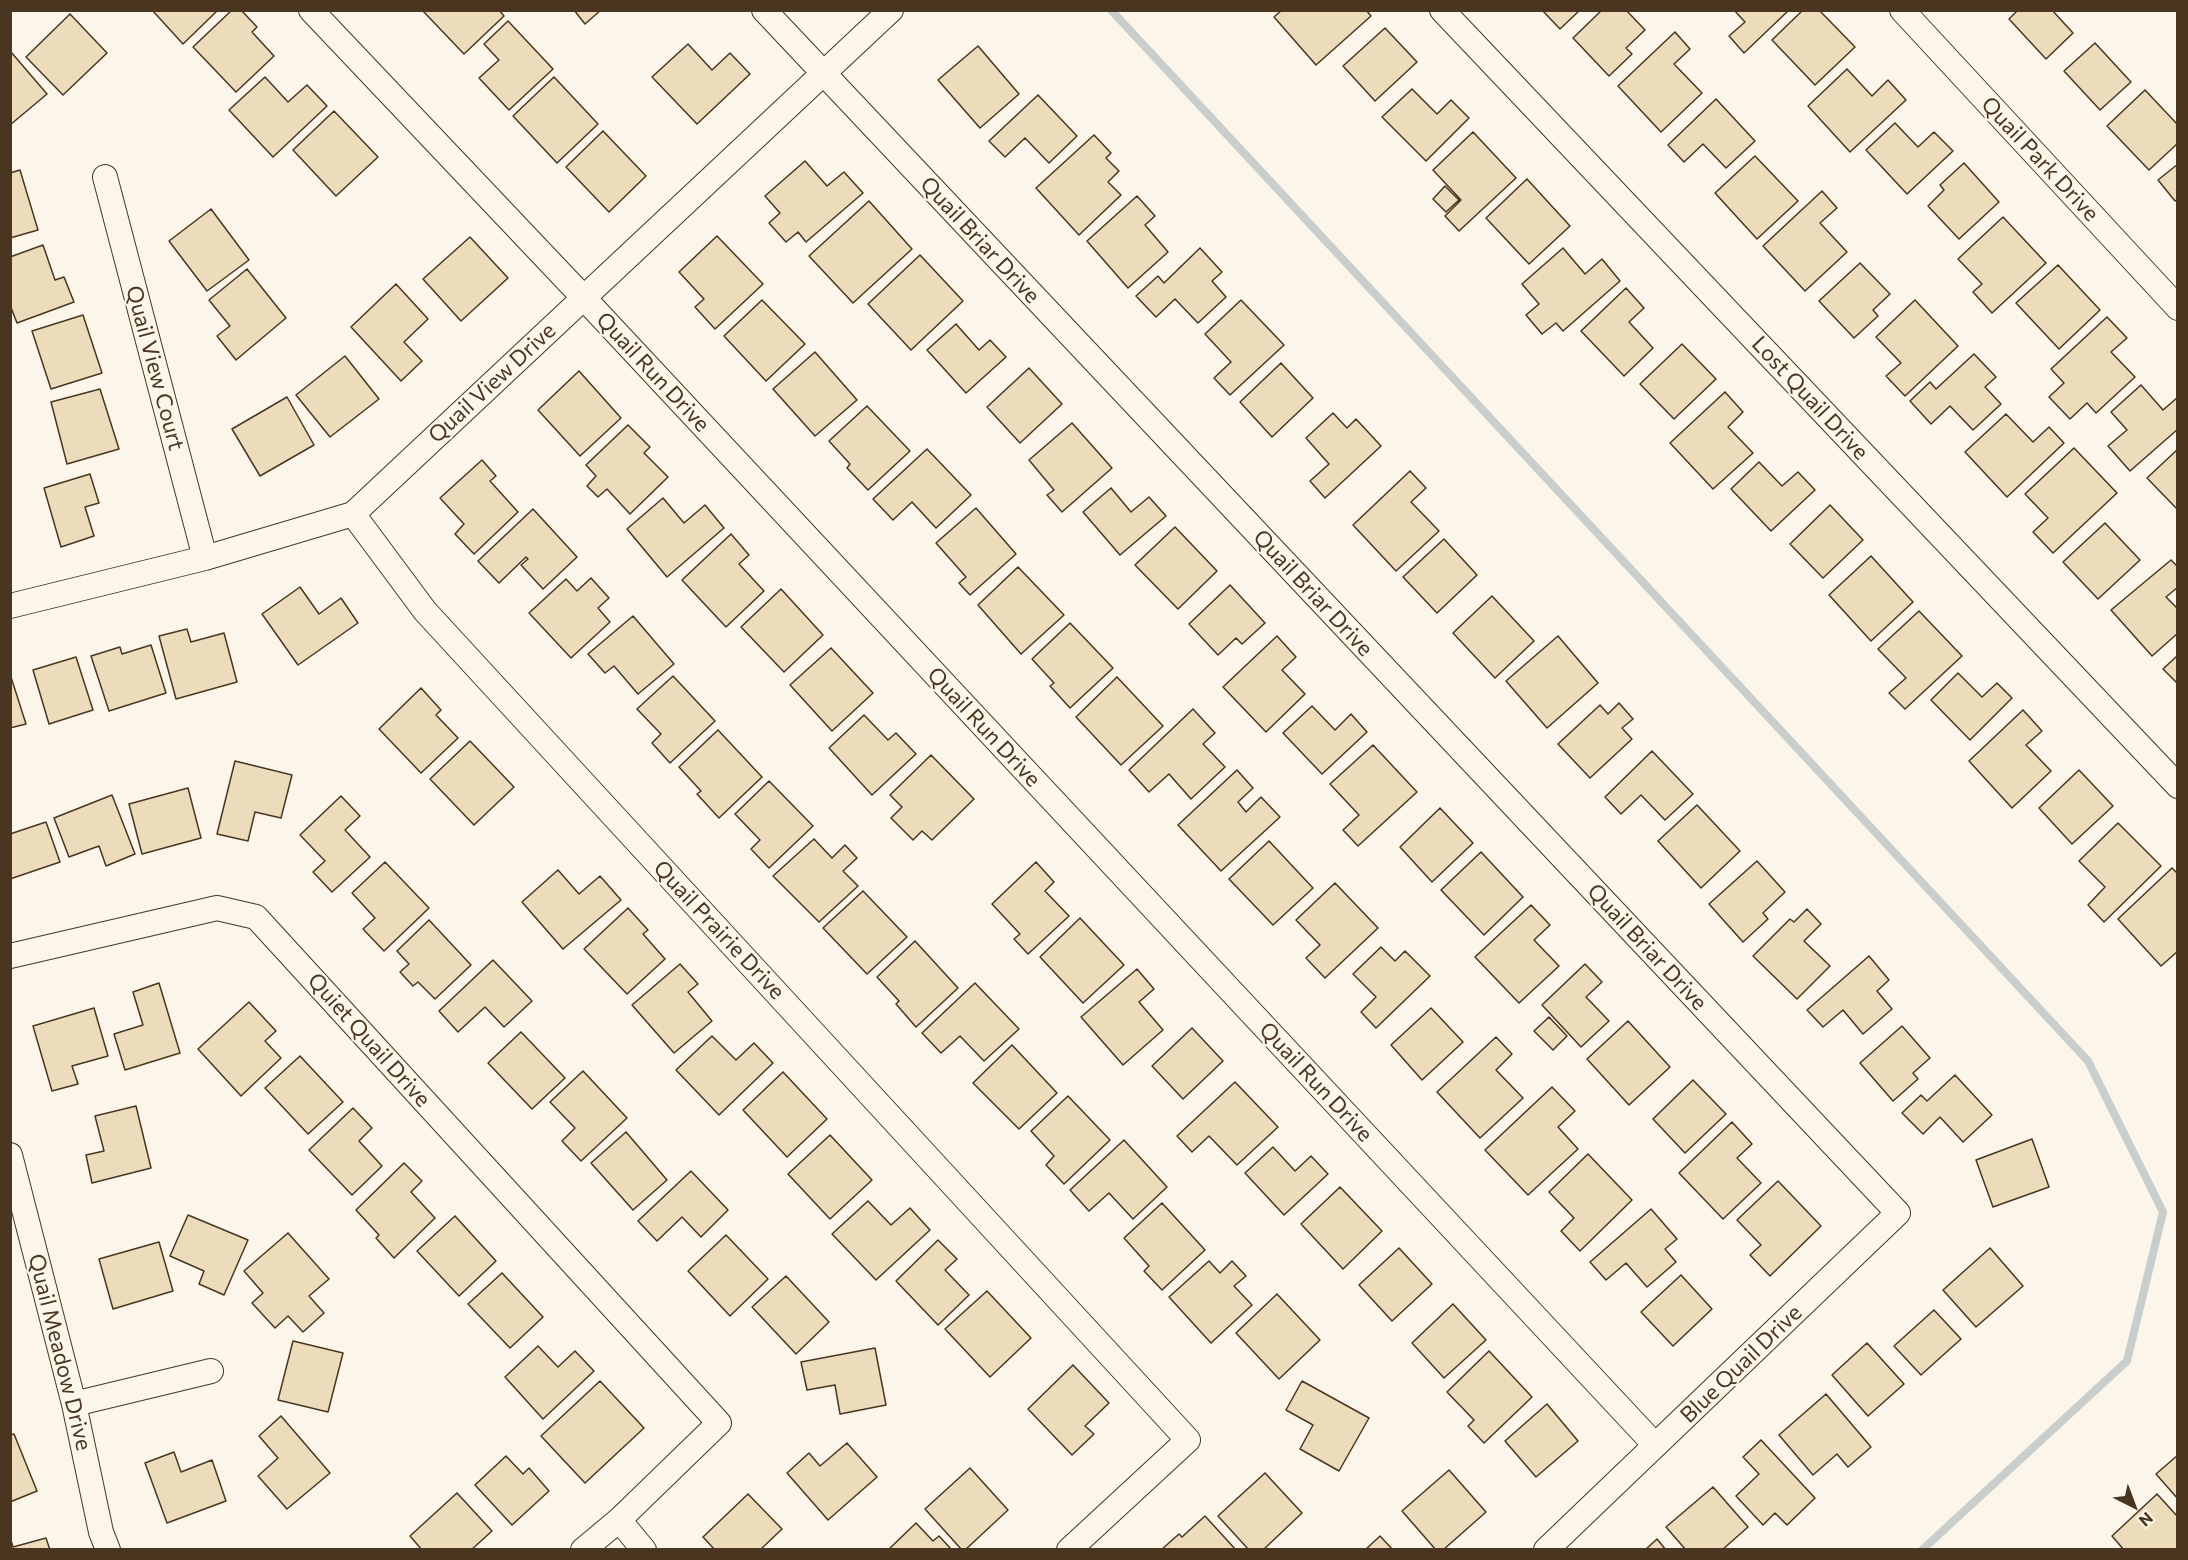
<!DOCTYPE html>
<style>
body{margin:0}
#map{position:relative;width:2188px;height:1560px;overflow:hidden;background:#fbf6e9;font-family:Commissioner,sans-serif}
canvas{display:block}
.frame{position:absolute;inset:0;border:12px solid #4a3520;pointer-events:none}
.north{position:absolute;left:2104px;top:1476px;width:60px;height:60px;-webkit-text-stroke:4px #fbf6e9;paint-order:stroke;rotate:138deg;font-size:16px;font-weight:700;line-height:24px;text-align:center;color:#4a3520}
.north::after{content:'';display:block;margin:auto;width:21px;height:27px;background:#4a3520;clip-path:polygon(50% 0,100% 100%,50% 72%,0 100%)}
</style>
<div id="map">
<canvas width="2188" height="1560"></canvas>
<div class="frame"></div>
<div class="north">N</div>
</div>
<script>
const ctx = document.querySelector('canvas').getContext('2d');
ctx.lineJoin = 'round';
function toPath(rows) {
  const path = new Path2D();
  for (const r of rows) {
    path.moveTo(r[0], r[1]);
    for (let i = 2; i < r.length; i += 2) path.lineTo(r[i], r[i + 1]);
  }
  return path;
}
function stroke(path, color, width, dash) {
  ctx.strokeStyle = color;
  ctx.lineWidth = width;
  ctx.lineCap = dash ? 'butt' : 'round';
  ctx.setLineDash(dash || []);
  ctx.stroke(path);
}
function fillPath(path, color) {
  ctx.fillStyle = color;
  ctx.fill(path, 'evenodd');
}
function label(font, color, halo, rows, align = 'center') {
  ctx.font = font + ' Commissioner,sans-serif';
  ctx.lineWidth = 4.5;
  ctx.setLineDash([]);
  ctx.textBaseline = 'middle';
  ctx.strokeStyle = halo;
  ctx.fillStyle = color;
  for (const [text, x, y, turn = 0] of rows) {
    ctx.save();
    ctx.translate(x, y);
    ctx.rotate((+turn || 0) * Math.PI / 180);
    ctx.textAlign = isNaN(turn) ? turn : align;
    if (halo) ctx.strokeText(text, 0, 0);
    ctx.fillText(text, 0, 0);
    ctx.restore();
  }
}
const stream = toPath([
 [1111,10,2088,1061,2163,1212,2127,1361,1922,1550]
]);
const building = toPath([
 [152,10,218,10,183,44,152,10],
 [232,10,241,10,257,27,252,32,274,56,236,92,193,47,232,10],
 [422,10,499,10,504,16,464,54,422,10],
 [574,10,601,10,585,24,574,10],
 [1282,10,1366,10,1371,16,1316,65,1274,17,1282,10],
 [1542,10,1580,10,1560,29,1542,10],
 [1602,10,1626,10,1645,30,1626,48,1632,54,1609,76,1573,38,1602,10],
 [1734,10,1789,10,1744,53,1729,36,1745,22,1734,10],
 [1803,10,1819,10,1855,47,1815,85,1772,40,1803,10],
 [2018,10,2052,10,2073,33,2046,59,2009,19,2018,10],
 [70,14,107,53,63,95,26,57,70,14],
 [508,21,553,69,509,110,479,78,499,60,484,44,508,21],
 [1385,28,1417,62,1375,101,1343,66,1385,28],
 [1675,32,1690,49,1674,64,1702,93,1661,132,1618,86,1675,32],
 [2095,43,2131,82,2100,110,2064,71,2095,43],
 [688,44,712,70,730,53,750,74,697,124,652,77,688,44],
 [978,46,1019,94,980,128,938,80,978,46],
 [11,52,47,94,10,125,10,53,11,52],
 [1847,69,1872,96,1888,80,1906,100,1850,152,1808,106,1847,69],
 [265,77,288,102,307,85,327,106,273,157,229,110,265,77],
 [554,77,598,124,557,163,513,116,554,77],
 [1412,89,1437,114,1451,100,1469,118,1426,161,1382,117,1412,89],
 [2145,90,2178,125,2178,143,2149,170,2107,126,2145,90],
 [1038,95,1077,136,1049,163,1025,138,1005,157,989,141,1038,95],
 [1716,99,1755,141,1726,168,1703,144,1684,162,1668,145,1716,99],
 [334,111,378,157,336,196,293,150,334,111],
 [1895,123,1918,147,1934,132,1953,151,1907,194,1866,150,1895,123],
 [603,131,646,176,609,212,566,167,603,131],
 [1473,132,1516,178,1459,231,1445,216,1461,200,1433,170,1473,132],
 [1094,135,1111,153,1106,158,1119,171,1108,182,1121,195,1079,235,1036,188,1094,135],
 [1755,156,1798,201,1757,239,1715,193,1755,156],
 [805,161,827,186,844,172,863,193,806,242,798,232,786,242,769,223,780,213,765,196,805,161],
 [1964,163,1999,202,1959,239,1928,206,1944,190,1940,185,1964,163],
 [2178,164,2178,199,2175,201,2158,180,2178,164],
 [20,170,38,230,10,238,10,173,20,170],
 [1527,179,1570,226,1529,264,1486,218,1527,179],
 [1445,186,1459,200,1446,212,1433,199,1445,186],
 [1822,191,1837,208,1820,223,1847,252,1805,291,1763,246,1822,191],
 [1137,196,1155,216,1145,225,1168,252,1128,288,1087,241,1137,196],
 [869,201,912,249,853,303,809,256,869,201],
 [211,209,249,260,207,291,169,241,211,209],
 [2003,217,2046,263,1992,313,1973,292,1982,284,1958,259,2003,217],
 [717,236,763,284,715,329,695,307,704,299,679,272,717,236],
 [470,237,508,278,461,321,423,279,470,237],
 [43,245,55,280,64,277,74,302,17,323,10,305,10,257,43,245],
 [1200,248,1222,272,1212,281,1226,297,1198,323,1175,299,1156,317,1136,296,1158,276,1164,283,1200,248],
 [1563,248,1585,274,1602,259,1620,281,1563,331,1556,323,1542,334,1526,315,1539,304,1522,284,1563,248],
 [920,255,963,301,911,350,868,304,920,255],
 [1860,263,1890,294,1873,310,1878,316,1854,338,1819,301,1860,263],
 [2058,265,2100,310,2059,349,2016,303,2058,265],
 [247,269,286,318,236,360,217,336,230,326,209,300,247,269],
 [396,284,428,319,404,342,422,361,401,381,351,327,396,284],
 [1626,288,1644,308,1629,322,1653,348,1624,376,1581,331,1626,288],
 [762,300,805,344,766,381,724,336,762,300],
 [1241,300,1284,345,1230,395,1214,378,1231,362,1205,334,1241,300],
 [1915,300,1958,346,1905,396,1886,376,1901,363,1876,337,1915,300],
 [83,315,102,373,51,389,32,331,83,315],
 [2107,317,2127,338,2111,352,2135,377,2096,413,2087,403,2070,419,2049,397,2064,383,2051,369,2107,317],
 [956,324,979,350,990,340,1006,357,966,393,927,350,956,324],
 [1682,344,1716,379,1674,419,1640,384,1682,344],
 [815,352,857,400,815,436,773,389,815,352],
 [1974,354,1996,377,1985,387,2001,404,1973,430,1950,406,1931,424,1910,401,1930,382,1936,389,1974,354],
 [345,356,379,399,330,437,296,395,345,356],
 [1281,363,1313,398,1272,437,1240,402,1281,363],
 [1029,368,1062,404,1020,443,987,407,1029,368],
 [579,371,621,418,580,456,538,410,579,371],
 [2141,385,2163,410,2178,397,2178,429,2130,471,2108,446,2127,430,2111,412,2141,385],
 [100,389,119,449,67,464,51,402,100,389],
 [1725,392,1743,412,1728,427,1753,453,1713,489,1670,443,1725,392],
 [287,397,314,445,260,476,232,429,287,397],
 [867,406,910,451,868,490,847,468,850,464,829,441,867,406],
 [1333,413,1347,428,1356,419,1381,446,1325,498,1310,481,1329,464,1306,438,1333,413],
 [2006,414,2033,442,2049,427,2064,443,2007,497,1965,452,2006,414],
 [1072,423,1112,468,1062,512,1047,495,1054,490,1029,460,1072,423],
 [628,425,650,447,644,453,668,477,630,514,607,489,598,497,587,486,596,476,586,465,628,425],
 [2074,448,2117,493,2053,553,2033,532,2048,518,2025,494,2074,448],
 [927,449,971,495,936,528,912,502,893,520,873,499,927,449],
 [2178,449,2178,510,2147,478,2178,449],
 [482,460,496,476,490,481,518,512,474,554,455,534,464,524,440,498,482,460],
 [1759,462,1782,486,1798,472,1815,490,1771,531,1731,489,1759,462],
 [1410,471,1426,488,1411,502,1439,531,1396,571,1353,525,1410,471],
 [90,474,99,503,85,507,94,536,61,547,44,488,90,474],
 [1111,488,1131,512,1149,497,1166,516,1120,555,1083,512,1111,488],
 [663,498,684,523,705,505,724,528,667,577,627,529,663,498],
 [1830,505,1863,540,1823,578,1790,544,1830,505],
 [976,508,1016,554,970,595,959,583,966,577,936,543,976,508],
 [533,509,577,557,543,589,521,565,528,559,526,557,499,583,478,561,533,509],
 [2105,523,2140,560,2098,599,2063,562,2105,523],
 [1175,527,1217,571,1178,609,1135,565,1175,527],
 [731,534,749,555,739,564,764,591,726,627,682,580,731,534],
 [1444,539,1477,575,1437,613,1403,577,1444,539],
 [1871,556,1913,602,1871,641,1829,595,1871,556],
 [2171,560,2178,567,2178,587,2166,597,2178,609,2178,633,2152,656,2111,610,2171,560],
 [1018,567,1064,615,1021,654,978,605,1018,567],
 [591,578,609,598,598,608,610,622,571,658,529,613,566,579,577,591,591,578],
 [1230,585,1265,623,1242,644,1236,638,1218,655,1189,624,1230,585],
 [300,587,319,614,341,598,358,623,298,665,262,614,300,587],
 [781,589,823,635,784,672,741,627,781,589],
 [1492,596,1534,641,1495,678,1453,633,1492,596],
 [1919,611,1962,656,1905,709,1889,693,1906,678,1878,649,1919,611],
 [633,616,674,664,638,694,614,666,605,673,588,654,633,616],
 [1070,623,1113,668,1070,708,1050,686,1054,683,1032,659,1070,623],
 [187,629,191,642,224,633,237,682,176,699,159,636,187,629],
 [1277,636,1296,657,1282,670,1305,694,1266,732,1223,687,1277,636],
 [1558,636,1598,683,1547,728,1506,681,1558,636],
 [151,645,166,693,109,711,91,656,120,647,122,654,151,645],
 [831,648,873,693,832,731,790,685,831,648],
 [2178,655,2178,684,2163,669,2178,655],
 [76,657,93,710,49,724,33,670,76,657],
 [1958,673,1982,697,1997,683,2012,698,1970,740,1931,700,1958,673],
 [10,674,26,724,10,728,10,674],
 [673,676,715,721,670,763,652,743,661,734,637,709,673,676],
 [1117,677,1163,726,1121,765,1076,717,1117,677],
 [421,688,441,710,436,715,458,738,421,773,379,729,421,688],
 [1619,703,1633,719,1622,728,1632,739,1590,778,1558,744,1600,705,1608,714,1619,703],
 [1312,706,1335,730,1351,714,1367,732,1322,774,1283,733,1312,706],
 [1193,709,1215,733,1203,744,1225,767,1191,799,1169,774,1149,792,1129,770,1193,709],
 [2023,710,2042,731,2026,745,2051,771,2012,808,1969,761,2023,710],
 [864,715,888,740,896,733,916,754,872,795,829,748,864,715],
 [718,730,762,777,719,818,697,794,701,791,679,767,718,730],
 [470,741,514,787,474,825,430,779,470,741],
 [1373,745,1417,792,1358,846,1343,830,1359,815,1330,784,1373,745],
 [1652,751,1693,794,1665,820,1641,795,1621,814,1605,797,1652,751],
 [931,755,974,799,932,840,922,831,913,840,891,818,902,807,890,795,931,755],
 [235,761,292,775,281,818,255,812,248,841,217,834,235,761],
 [1237,770,1253,788,1238,802,1246,812,1261,797,1280,817,1221,871,1178,825,1237,770],
 [2079,770,2113,806,2072,844,2039,808,2079,770],
 [769,781,813,826,769,868,751,849,760,840,735,814,769,781],
 [188,788,201,838,142,854,129,804,188,788],
 [112,795,135,854,106,866,99,846,69,857,54,818,112,795],
 [341,796,360,816,345,830,370,857,332,892,313,872,325,861,300,835,341,796],
 [1697,805,1740,851,1701,888,1658,841,1697,805],
 [1440,808,1473,843,1432,882,1400,847,1440,808],
 [46,822,60,862,10,879,10,834,46,822],
 [2118,823,2161,866,2104,922,2088,905,2105,887,2079,861,2118,823],
 [814,839,832,858,845,845,857,858,843,871,858,886,819,922,773,876,814,839],
 [1269,841,1313,888,1273,925,1229,879,1269,841],
 [1481,852,1523,897,1484,935,1441,890,1481,852],
 [1757,861,1785,892,1763,913,1768,919,1743,942,1709,904,1757,861],
 [385,862,429,908,384,951,363,929,375,918,352,893,385,862],
 [1036,862,1054,882,1045,891,1069,916,1028,954,1014,939,1020,934,992,904,1036,862],
 [2172,868,2178,874,2178,951,2161,966,2118,919,2172,868],
 [558,870,579,894,600,876,621,900,563,949,522,902,558,870],
 [1335,883,1378,928,1325,978,1306,958,1320,945,1296,920,1335,883],
 [863,891,907,937,867,974,823,928,863,891],
 [1531,905,1550,925,1534,940,1559,966,1519,1003,1475,957,1531,905],
 [628,908,648,930,643,934,665,959,627,994,584,949,628,908],
 [1807,909,1821,924,1804,941,1830,966,1797,999,1753,956,1790,919,1794,922,1807,909],
 [1080,918,1124,965,1083,1003,1040,957,1080,918],
 [429,920,471,965,435,999,418,982,413,986,400,972,409,964,397,951,429,920],
 [915,941,958,988,916,1027,896,1004,899,1001,877,977,915,941],
 [1381,947,1395,961,1405,951,1430,976,1376,1028,1361,1012,1376,997,1353,974,1381,947],
 [1869,956,1889,980,1877,991,1892,1009,1863,1034,1843,1010,1823,1027,1807,1010,1869,956],
 [493,960,532,1001,504,1027,485,1007,458,1032,439,1011,493,960],
 [680,964,698,984,688,992,712,1021,674,1053,632,1005,680,964],
 [1585,964,1602,982,1586,997,1609,1021,1581,1047,1542,1005,1585,964],
 [1137,969,1154,989,1139,1002,1163,1030,1123,1065,1081,1017,1137,969],
 [159,983,180,1053,125,1070,114,1034,143,1025,133,992,159,983],
 [975,983,1019,1029,984,1061,960,1036,941,1053,922,1033,975,983],
 [249,1002,276,1031,265,1041,281,1058,241,1096,198,1049,249,1002],
 [94,1008,108,1056,72,1066,78,1084,52,1091,33,1026,94,1008],
 [1431,1008,1463,1042,1422,1080,1391,1045,1431,1008],
 [1549,1017,1567,1036,1553,1050,1534,1031,1549,1017],
 [1628,1021,1670,1067,1629,1105,1587,1059,1628,1021],
 [1902,1026,1930,1058,1913,1073,1918,1079,1893,1101,1860,1063,1902,1026],
 [1192,1028,1223,1061,1183,1099,1152,1066,1192,1028],
 [521,1032,565,1078,532,1109,488,1063,521,1032],
 [712,1036,736,1060,754,1043,773,1063,719,1115,676,1070,712,1036],
 [1496,1037,1512,1054,1496,1070,1523,1098,1480,1138,1437,1092,1496,1037],
 [1012,1045,1057,1093,1019,1129,973,1083,1012,1045],
 [300,1056,343,1102,308,1134,265,1088,300,1056],
 [583,1071,627,1118,581,1161,562,1141,575,1128,550,1102,583,1071],
 [783,1072,827,1119,787,1157,743,1110,783,1072],
 [1955,1075,1992,1115,1963,1142,1940,1117,1923,1134,1902,1113,1921,1095,1927,1101,1955,1075],
 [1693,1080,1726,1114,1685,1153,1653,1119,1693,1080],
 [1235,1082,1278,1127,1237,1165,1209,1136,1192,1152,1177,1136,1235,1082],
 [1552,1087,1575,1111,1558,1127,1578,1149,1528,1195,1485,1150,1552,1087],
 [1068,1096,1110,1140,1064,1184,1046,1165,1054,1156,1031,1131,1068,1096],
 [136,1106,151,1168,92,1183,86,1155,104,1151,95,1116,136,1106],
 [353,1108,372,1128,359,1141,382,1166,352,1195,309,1150,353,1108],
 [1732,1122,1752,1144,1737,1158,1761,1183,1723,1219,1679,1173,1732,1122],
 [626,1132,667,1180,633,1210,591,1163,626,1132],
 [830,1135,872,1180,830,1219,788,1174,830,1135],
 [2032,1139,2049,1187,1993,1207,1976,1160,2032,1139],
 [1124,1140,1167,1187,1133,1219,1109,1193,1089,1211,1070,1190,1124,1140],
 [1273,1147,1295,1171,1311,1156,1328,1174,1284,1215,1245,1173,1273,1147],
 [1588,1154,1632,1200,1580,1251,1561,1231,1574,1218,1549,1192,1588,1154],
 [404,1163,422,1181,411,1192,435,1218,394,1258,376,1238,379,1235,356,1210,404,1163],
 [691,1171,728,1210,701,1237,682,1217,657,1241,638,1221,691,1171],
 [1778,1181,1821,1226,1770,1276,1750,1255,1761,1245,1737,1220,1778,1181],
 [1340,1187,1382,1231,1343,1269,1301,1224,1340,1187],
 [868,1201,891,1225,910,1208,930,1230,876,1280,832,1234,868,1201],
 [1162,1203,1205,1250,1162,1290,1144,1271,1149,1266,1124,1238,1162,1203],
 [1651,1209,1677,1239,1665,1249,1676,1262,1647,1287,1626,1263,1606,1280,1590,1262,1651,1209],
 [188,1215,248,1240,224,1295,199,1284,204,1271,170,1256,188,1215],
 [455,1216,496,1261,459,1296,417,1251,455,1216],
 [288,1233,329,1279,309,1296,324,1313,303,1332,288,1316,275,1328,252,1303,263,1293,244,1271,288,1233],
 [726,1235,768,1279,730,1316,688,1271,726,1235],
 [938,1240,957,1259,945,1270,969,1295,938,1325,896,1281,938,1240],
 [159,1242,173,1291,113,1309,99,1259,159,1242],
 [1399,1248,1432,1284,1392,1321,1359,1285,1399,1248],
 [1990,1248,2023,1286,1976,1327,1943,1290,1990,1248],
 [1209,1261,1220,1273,1232,1261,1246,1276,1234,1286,1252,1305,1211,1343,1169,1297,1209,1261],
 [502,1273,543,1317,510,1348,468,1304,502,1273],
 [1681,1275,1712,1309,1673,1346,1641,1312,1681,1275],
 [786,1276,829,1322,796,1354,752,1307,786,1276],
 [987,1291,1031,1338,990,1377,945,1329,987,1291],
 [1277,1294,1320,1340,1279,1379,1236,1333,1277,1294],
 [1453,1304,1486,1340,1444,1378,1412,1343,1453,1304],
 [1934,1310,1961,1339,1921,1375,1894,1346,1934,1310],
 [293,1341,343,1353,328,1412,278,1400,293,1341],
 [1867,1343,1904,1384,1868,1416,1832,1375,1867,1343],
 [538,1346,558,1367,575,1351,594,1371,543,1419,505,1377,538,1346],
 [875,1348,886,1405,840,1414,835,1385,807,1390,801,1362,875,1348],
 [1489,1351,1532,1397,1484,1443,1468,1426,1474,1420,1447,1392,1489,1351],
 [1073,1365,1109,1403,1085,1426,1094,1434,1072,1455,1028,1409,1073,1365],
 [600,1381,644,1428,585,1483,541,1436,600,1381],
 [1302,1381,1369,1418,1339,1471,1300,1449,1313,1425,1286,1410,1302,1381],
 [1826,1394,1871,1447,1848,1467,1837,1454,1813,1475,1779,1435,1826,1394],
 [1547,1404,1578,1441,1536,1477,1505,1441,1547,1404],
 [281,1416,330,1473,287,1509,258,1476,278,1458,259,1436,281,1416],
 [14,1434,37,1491,10,1502,10,1435,14,1434],
 [1761,1440,1815,1498,1787,1525,1775,1513,1763,1525,1736,1496,1759,1474,1743,1457,1761,1440],
 [847,1443,877,1477,828,1520,787,1473,809,1453,820,1466,847,1443],
 [174,1452,181,1472,212,1460,226,1501,167,1523,145,1463,174,1452],
 [2178,1455,2178,1499,2156,1474,2178,1455],
 [506,1456,523,1474,529,1468,549,1491,512,1525,475,1485,506,1456],
 [970,1468,1008,1510,965,1550,962,1550,925,1509,970,1468],
 [1449,1470,1486,1512,1443,1550,1436,1550,1402,1511,1449,1470],
 [1265,1473,1302,1513,1263,1550,1249,1550,1218,1516,1265,1473],
 [1713,1487,1748,1527,1722,1550,1686,1550,1666,1527,1713,1487],
 [457,1493,492,1531,471,1550,422,1550,410,1536,457,1493],
 [748,1494,782,1529,760,1550,715,1550,703,1537,748,1494],
 [2157,1494,2178,1517,2178,1550,2124,1550,2112,1536,2157,1494],
 [1205,1516,1236,1550,1161,1550,1179,1534,1182,1537,1205,1516],
 [916,1523,933,1541,939,1536,952,1550,888,1550,916,1523],
 [1380,1536,1393,1550,1365,1550,1380,1536],
 [10,1537,13,1547,46,1538,50,1550,10,1550,10,1537],
 [1657,1539,1666,1550,1645,1550,1657,1539]
]);
const street = toPath([
 [311,10,583,297,1655,1445],
 [764,10,1898,1213,1546,1550],
 [1442,10,2178,786],
 [1902,10,2178,308],
 [105,177,205,558],
 [353,514,425,611,1188,1440,1069,1550],
 [10,606,205,558,353,514,891,10],
 [10,956,217,908,256,917,719,1423,619,1520,583,1550],
 [10,1155,74,1404,101,1532,108,1550],
 [74,1404,211,1371],
 [619,1520,644,1550]
]);
const streetNames = [
 ["Quail Park Drive",2040,159,47],
 ["Quail Briar Drive",980,240,47],
 ["Quail View Court",155,368,75],
 ["Quail Run Drive",653,372,47],
 ["Quail View Drive",492,383,-43],
 ["Lost Quail Drive",1810,398,47],
 ["Quail Briar Drive",1313,593,47],
 ["Quail Run Drive",984,727,47],
 ["Quail Prairie Drive",719,930,47],
 ["Quail Briar Drive",1647,947,47],
 ["Quiet Quail Drive",369,1040,48],
 ["Quail Run Drive",1316,1082,47],
 ["Quail Meadow Drive",60,1352,76],
 ["Blue Quail Drive",1741,1364,-44]
];
stroke(stream, '#c9cecd', 8);
fillPath(building, '#ecdcbc');
stroke(building, '#4a3520', 1.5);
stroke(street, '#4a3520', 26);
stroke(street, '#fbf6e9', 24);
label('22px', '#4a3520', '#fbf6e9', streetNames);
</script>
